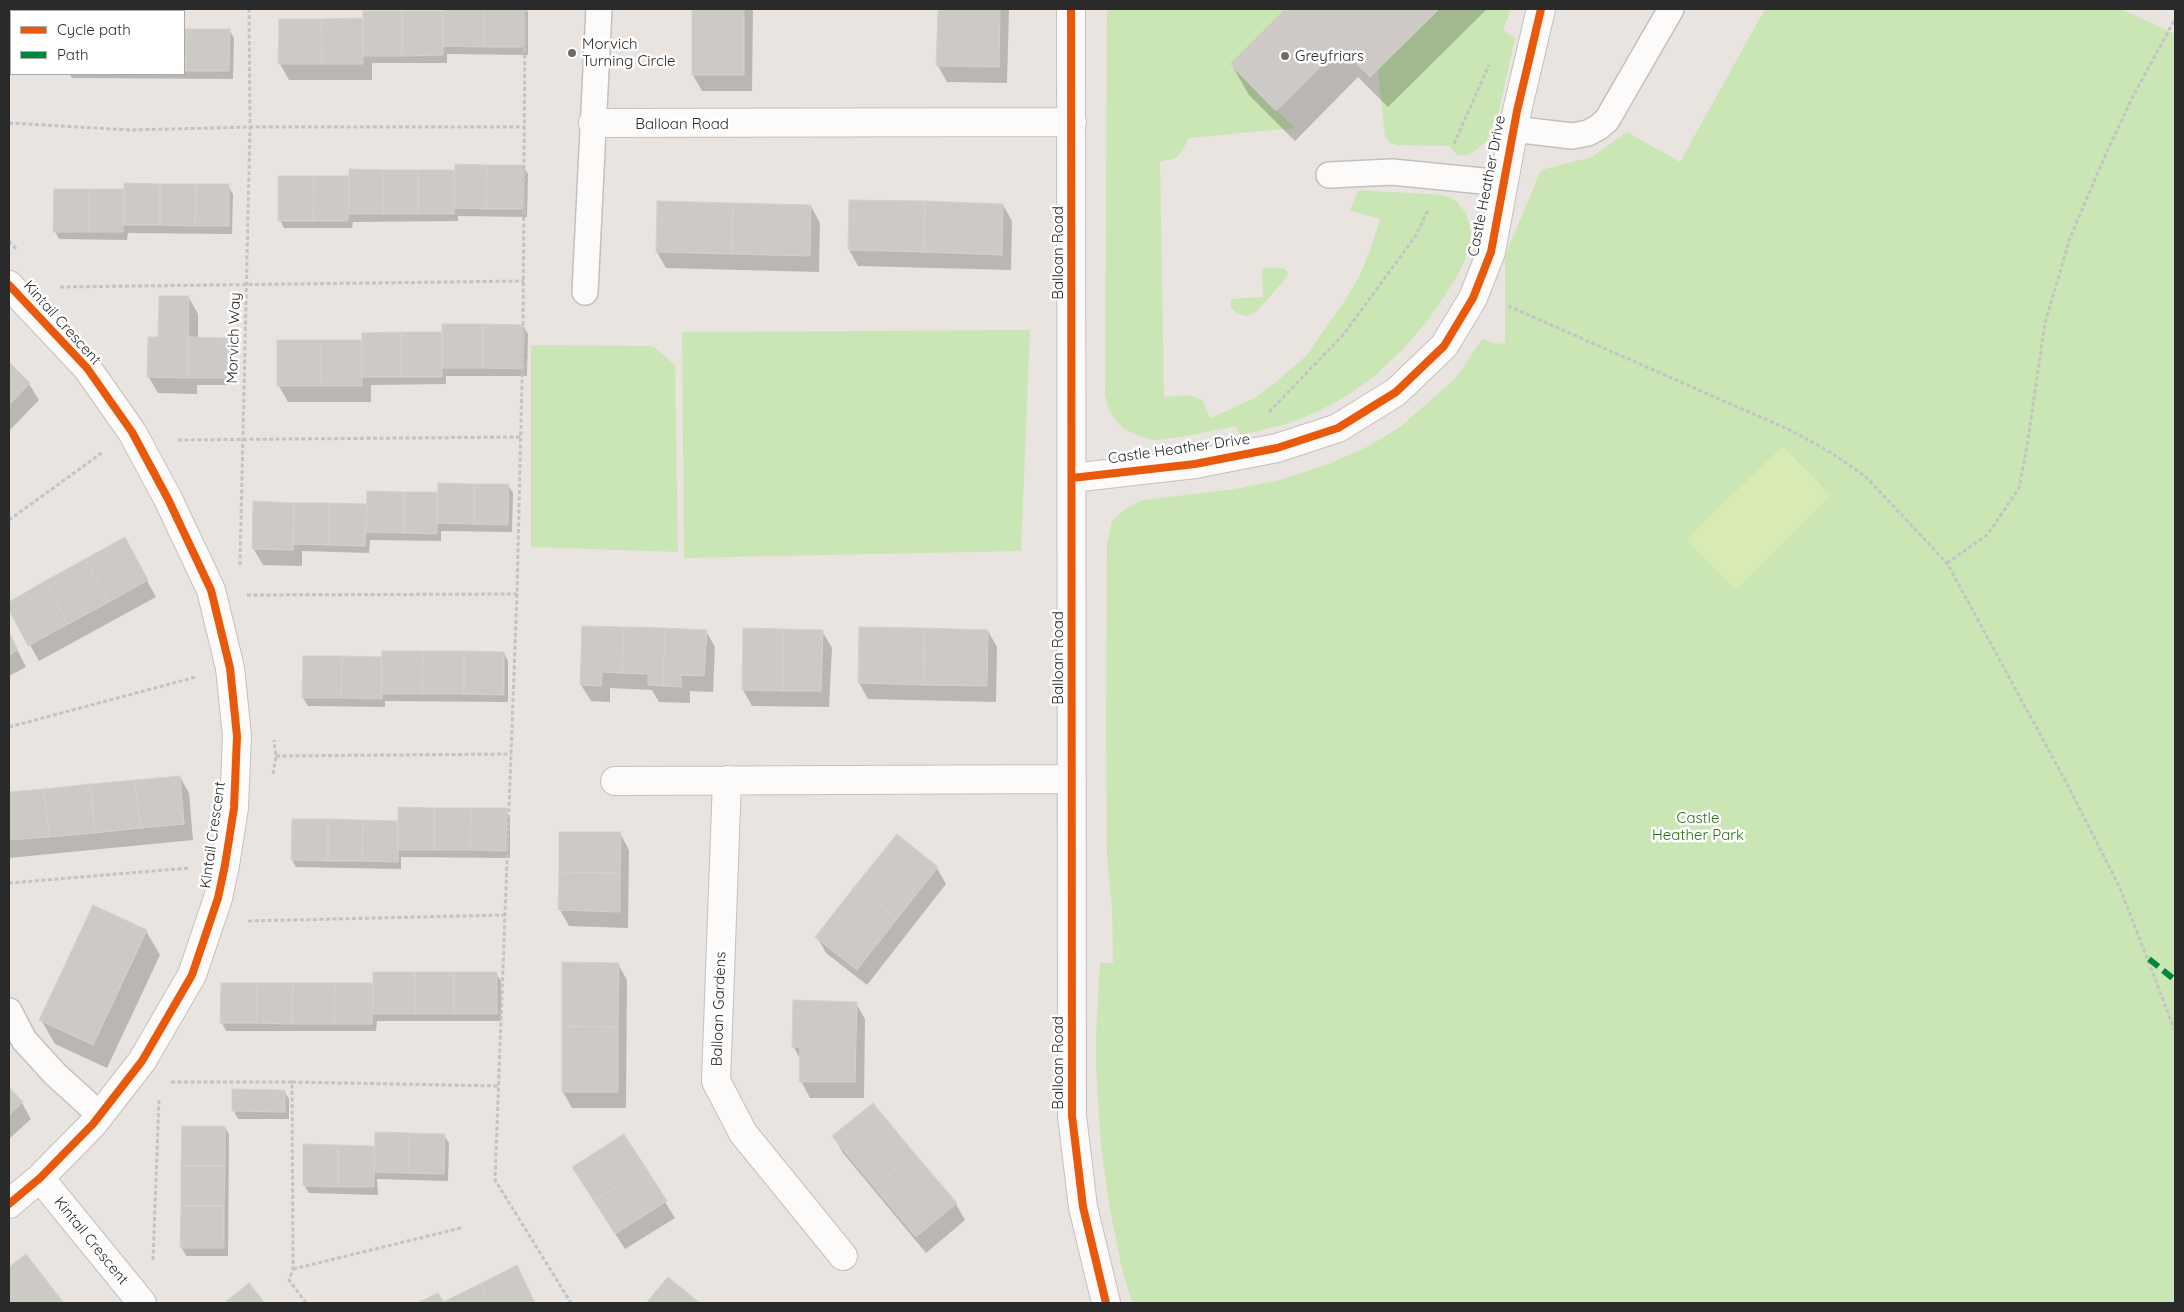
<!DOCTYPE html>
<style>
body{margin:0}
#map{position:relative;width:2184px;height:1312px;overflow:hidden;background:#e9e4df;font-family:Quicksand,sans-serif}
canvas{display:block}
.frame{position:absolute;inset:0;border:10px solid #2a2a2a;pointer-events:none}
.legend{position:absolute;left:10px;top:10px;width:175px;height:65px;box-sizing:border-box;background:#fff;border:1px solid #aaa;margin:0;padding:6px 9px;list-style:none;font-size:15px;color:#2a2a2a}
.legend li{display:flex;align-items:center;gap:10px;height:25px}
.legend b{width:25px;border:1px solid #aaa}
</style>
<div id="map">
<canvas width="2184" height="1312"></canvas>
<div class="frame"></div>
<ul class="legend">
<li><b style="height:6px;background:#e8590c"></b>Cycle path</li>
<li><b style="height:6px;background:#00873e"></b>Path</li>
</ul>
</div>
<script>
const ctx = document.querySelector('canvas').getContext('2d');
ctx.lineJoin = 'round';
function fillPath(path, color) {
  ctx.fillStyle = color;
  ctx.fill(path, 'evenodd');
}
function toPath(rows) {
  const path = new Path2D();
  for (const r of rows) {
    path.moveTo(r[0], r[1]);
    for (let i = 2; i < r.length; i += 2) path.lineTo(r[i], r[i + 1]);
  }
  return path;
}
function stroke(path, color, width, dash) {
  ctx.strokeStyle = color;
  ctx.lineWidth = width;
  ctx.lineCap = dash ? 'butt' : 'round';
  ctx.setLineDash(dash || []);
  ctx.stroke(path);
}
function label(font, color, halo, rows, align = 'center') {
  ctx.font = font + ' Quicksand,sans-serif';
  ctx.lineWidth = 5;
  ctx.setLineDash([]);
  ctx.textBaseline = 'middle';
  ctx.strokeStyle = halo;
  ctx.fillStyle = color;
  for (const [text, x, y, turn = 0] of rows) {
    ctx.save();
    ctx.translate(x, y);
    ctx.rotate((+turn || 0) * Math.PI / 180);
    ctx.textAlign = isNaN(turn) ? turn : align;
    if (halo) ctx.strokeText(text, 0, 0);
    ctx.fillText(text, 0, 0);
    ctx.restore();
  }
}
const green = toPath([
 [1107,9,1285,9,1230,64,1295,128,1188,138,1183,150,1176,158,1160,162,1164,397,1188,395,1200,399,1204,403,1210,418,1253,399,1276,382,1306,356,1346,299,1361,273,1371,248,1380,219,1350,210,1359,190,1443,195,1455,200,1466,213,1471,232,1470,243,1465,260,1454,282,1428,320,1404,348,1376,375,1348,395,1317,412,1287,424,1240,435,1236,426,1187,436,1159,440,1147,439,1124,429,1115,419,1108,408,1105,394],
 [1439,9,1511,9,1503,30,1515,38,1498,115,1486,142,1469,155,1458,156,1449,146,1397,145,1391,143,1385,137,1378,70],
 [1765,9,2121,9,2175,34,2175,1303,1132,1303,1121,1265,1109,1204,1101,1146,1096,1067,1096,1033,1100,963,1113,963,1112,910,1107,856,1106,732,1107,545,1112,521,1125,509,1143,500,1236,489,1280,480,1329,464,1369,446,1400,427,1457,377,1482,339,1496,344,1505,343,1505,256,1541,170,1592,157,1627,132,1680,162],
 [1262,268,1283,268,1288,273,1287,277,1256,312,1247,316,1238,314,1231,308,1231,299,1263,297],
 [1030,330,1021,551,684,558,682,332],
 [531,345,653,346,675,365,678,552,531,547]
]);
const pitch = toPath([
 [1783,446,1831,496,1735,590,1686,539]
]);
const shadow = toPath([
 [36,9,99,9,99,11,37,11],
 [444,9,526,9,528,12,528,55,447,54,447,63,372,63,372,80,289,80,280,64,364,20,444,12],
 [693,9,753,9,752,91,702,91,693,75],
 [939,9,1009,9,1007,83,947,82,938,66],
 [1286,9,1487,9,1388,107,1358,77,1295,141,1249,95,1231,64],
 [184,30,229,30,234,38,233,79,72,78,70,74,184,74],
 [523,166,528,174,527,217,458,216,458,221,353,222,352,228,284,228,280,220,279,177,350,177,350,171,456,171],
 [228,186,233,194,232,234,128,233,127,240,59,239,55,231,55,190,125,191],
 [850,201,1003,205,1012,221,1011,270,858,266,849,250],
 [811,206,820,223,819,272,666,268,657,252],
 [189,298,198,314,198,338,227,339,232,347,231,385,197,385,197,394,158,393,148,376,159,338],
 [523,326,528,334,527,376,446,376,446,384,371,385,371,402,288,402,279,386,361,341,363,345,443,333],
 [9,364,29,384,39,400,9,431],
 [508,485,513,493,512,532,441,531,441,541,370,540,369,553,302,551,302,566,263,565,253,548,368,506,368,492,439,494],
 [124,539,156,597,39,661,9,607,9,603],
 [584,627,706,631,715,647,713,692,690,691,690,703,659,702,652,690,610,688,610,702,591,701,581,685],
 [822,631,832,648,829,707,752,706,743,690],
 [988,631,997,647,996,702,868,699,859,683],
 [9,633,26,667,9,676],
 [504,653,508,661,508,702,385,701,385,707,308,706,303,698,383,658],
 [180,777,189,793,193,840,9,858,9,794],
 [506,810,510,818,510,858,401,857,401,869,296,867,292,860,399,822],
 [620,833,629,850,628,928,569,926,560,910],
 [937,868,946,884,867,985,826,953,817,937],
 [146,931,160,955,107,1068,55,1044,41,1020],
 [618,964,627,980,626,1108,572,1108,563,1092],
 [496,973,501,981,501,1021,377,1021,376,1031,226,1031,222,1023,222,984,374,984],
 [856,1003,865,1019,864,1098,810,1098,801,1081,801,1060,793,1046],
 [9,1089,22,1103,31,1119,9,1139],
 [284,1091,289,1099,289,1119,238,1119,234,1111],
 [225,1127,229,1135,228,1256,186,1256,182,1248],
 [444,1135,449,1143,448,1181,377,1179,378,1195,309,1193,304,1185,305,1146,376,1147],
 [624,1136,675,1218,625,1249,583,1184],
 [834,1137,956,1204,965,1220,926,1253,843,1153],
 [26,1255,63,1303,9,1303,9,1269],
 [516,1267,535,1303,444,1303]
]);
const building = toPath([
 [443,9,484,9,483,47,443,46,443,9],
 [484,9,524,9,524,47,483,47,484,9],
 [692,9,744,9,744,75,692,75,692,9],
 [938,9,1000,9,999,67,936,66,938,9],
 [1285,9,1439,9,1370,77,1340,47,1276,111,1230,64,1285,9],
 [363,11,402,11,402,56,363,56,363,11],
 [402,11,443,11,443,55,402,56,402,11],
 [363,18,363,64,322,64,321,19,363,18],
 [279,19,321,19,322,64,278,64,279,19],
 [184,29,187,29,186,71,184,71,184,29],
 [187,29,230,29,229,71,186,71,187,29],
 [455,164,487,165,486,209,454,208,455,164],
 [487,165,524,165,523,209,486,209,487,165],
 [349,169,384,170,383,214,349,214,349,169],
 [384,170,418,170,418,214,383,214,384,170],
 [418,170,454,170,454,214,418,214,418,170],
 [278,176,314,176,313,221,278,221,278,176],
 [314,176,349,176,348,221,313,221,314,176],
 [124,183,160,184,160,225,124,225,124,183],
 [160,184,196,184,195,226,160,225,160,184],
 [196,184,229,184,229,226,195,226,196,184],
 [54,189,89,189,89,232,53,232,54,189],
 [89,189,124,189,123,232,89,232,89,189],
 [849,200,925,201,924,252,848,250,849,200],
 [657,201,733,203,732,254,656,252,657,201],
 [925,201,1003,204,1002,255,924,252,925,201],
 [733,203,811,205,810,256,732,254,733,203],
 [159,296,189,296,188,378,147,377,148,337,158,337,159,296],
 [442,324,483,324,483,368,442,368,442,324],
 [483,324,524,325,523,369,483,368,483,324],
 [401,332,401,377,362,377,362,333,401,332],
 [401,332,442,332,442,377,401,377,401,332],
 [188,337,228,338,227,378,188,378,188,337],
 [277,340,320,340,321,386,277,386,277,340],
 [320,340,361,340,362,386,321,386,320,340],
 [9,362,30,383,9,405,9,362],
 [438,483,474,484,474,524,437,523,438,483],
 [474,484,509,484,508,525,474,524,474,484],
 [367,491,404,492,404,533,366,532,367,491],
 [404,492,437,492,437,534,404,533,404,492],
 [253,501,294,503,293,550,252,549,253,501],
 [294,503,329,503,329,545,293,544,294,503],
 [329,503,367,504,365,546,329,545,329,503],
 [125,537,148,580,109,602,85,559,125,537],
 [85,559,109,602,68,624,45,581,85,559],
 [45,581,68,624,28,646,9,610,9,602,45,581],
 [582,626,624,627,622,673,602,672,601,686,580,685,582,626],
 [624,627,665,628,663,686,648,685,648,674,622,673,624,627],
 [859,627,925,628,923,685,858,683,859,627],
 [665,628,707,630,704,676,681,675,681,687,663,686,665,628],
 [743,628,783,629,783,691,742,690,743,628],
 [925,628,988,630,987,686,923,685,925,628],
 [783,629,823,630,821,691,783,691,783,629],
 [9,632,18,650,9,655,9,632],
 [382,651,423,651,422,694,381,694,382,651],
 [423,651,464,651,464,694,422,694,423,651],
 [464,651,504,652,504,695,464,694,464,651],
 [303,656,342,656,341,698,302,698,303,656],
 [342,656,382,657,382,699,341,698,342,656],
 [180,776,184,824,140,828,135,780,180,776],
 [135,780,140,828,95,833,90,784,135,780],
 [90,784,95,833,49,837,44,789,90,784],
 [44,789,49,837,9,840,9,792,44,789],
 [398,807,434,808,434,850,398,850,398,807],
 [434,808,471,808,470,850,434,850,434,808],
 [471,808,507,808,506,851,470,850,471,808],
 [292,819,328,819,328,861,291,860,292,819],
 [328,819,363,820,362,861,328,861,328,819],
 [363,820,398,821,398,862,362,861,363,820],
 [559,832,621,832,620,873,559,872,559,832],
 [897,834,938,867,897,919,855,886,897,834],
 [559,872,620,873,620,912,558,910,559,872],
 [855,886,897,919,857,970,815,937,855,886],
 [93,905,147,930,93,1045,39,1020,93,905],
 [562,962,619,963,618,1027,562,1026,562,962],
 [373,972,415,972,415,1014,373,1014,373,972],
 [415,972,454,972,454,1014,415,1014,415,972],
 [454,972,497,972,497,1014,454,1014,454,972],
 [221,983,257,983,256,1023,220,1023,221,983],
 [257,983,293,983,292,1024,256,1023,257,983],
 [293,983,335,983,334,1024,292,1024,293,983],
 [335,983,373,983,372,1024,334,1024,335,983],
 [793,1000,857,1002,855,1082,799,1082,800,1047,792,1047,793,1000],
 [562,1026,618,1027,618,1092,562,1092,562,1026],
 [9,1087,23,1102,9,1115,9,1087],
 [232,1089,285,1090,285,1112,232,1111,232,1089],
 [873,1103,915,1154,874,1187,832,1136,873,1103],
 [182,1126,225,1126,225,1166,181,1166,182,1126],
 [375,1132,409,1133,408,1173,374,1172,375,1132],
 [409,1133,445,1134,444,1174,408,1173,409,1133],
 [624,1134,646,1168,594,1201,572,1167,624,1134],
 [303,1144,338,1145,338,1187,303,1186,303,1144],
 [338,1145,374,1146,374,1187,338,1187,338,1145],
 [915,1154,957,1203,916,1237,874,1187,915,1154],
 [181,1166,225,1166,224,1206,181,1206,181,1166],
 [646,1168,667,1201,615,1234,594,1201,646,1168],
 [181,1206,224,1206,224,1248,180,1248,181,1206],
 [26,1254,53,1289,36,1303,9,1303,9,1267,26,1254],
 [517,1265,535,1303,490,1303,480,1284,517,1265],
 [668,1277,700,1303,646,1303,668,1277],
 [249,1283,265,1303,224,1303,249,1283],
 [480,1284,490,1303,444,1303,443,1302,480,1284],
 [53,1289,64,1303,36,1303,53,1289],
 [438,1293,444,1303,417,1303,438,1293]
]);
const path = toPath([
 [525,9,523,338,517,594,495,1180,571,1303],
 [9,123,130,130,250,127,525,127],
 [1454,144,1489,65],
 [9,241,17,250],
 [60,287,524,281],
 [1508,306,1792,431,1830,452,1865,476,1947,563,2067,784,2120,888,2175,1031],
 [1269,412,1343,335,1415,237,1428,210],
 [178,440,521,437],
 [9,520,103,452],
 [1947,563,1988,534,2019,488,2027,446,2045,323,2070,238,2100,167,2133,96,2175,19],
 [240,565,250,127,249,9],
 [247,595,517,594],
 [9,727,196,677],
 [276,756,511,754],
 [273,774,276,756,274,740],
 [9,883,189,868],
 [248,921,505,915],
 [171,1082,292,1082,293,1269,289,1280,306,1303],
 [292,1082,499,1086],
 [153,1260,159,1099],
 [293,1269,461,1228]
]);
const service = toPath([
 [1513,129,1572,136,1588,133,1599,127,1607,120,1671,9],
 [1329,175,1392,172,1503,183],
 [585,292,599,9],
 [9,1011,24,1040,55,1074,100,1115]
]);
const minor = toPath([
 [1071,9,1072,1116,1083,1207,1106,1303],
 [593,123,1072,122],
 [9,285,87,368,132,432,168,499,211,590,230,668,237,736,234,808,225,865,218,898,192,975,142,1061,93,1124,40,1178,9,1204],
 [1072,478,1195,464,1277,448,1338,428,1396,392,1444,346,1473,298,1491,252,1517,111,1541,9],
 [727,780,716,1081,743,1133,843,1256],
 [615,781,1072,779],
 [40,1178,142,1303]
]);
const quiet = toPath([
 [2149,959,2175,980]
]);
const cycleway = toPath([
 [1071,9,1072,1116,1083,1207,1106,1303],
 [9,285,87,368,132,432,168,499,211,590,230,668,237,736,234,808,225,865,218,898,192,975,142,1061,93,1124,40,1178,9,1204],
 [1072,478,1195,464,1277,448,1338,428,1396,392,1444,346,1473,298,1491,252,1517,111,1541,9]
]);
const markers = [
 [572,53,5,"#6d6b69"],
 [1285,56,5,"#6d6b69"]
];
const poiNames = [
 ["Morvich",582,44],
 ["Turning Circle",582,61],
 ["Greyfriars",1295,56]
];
const streetNames = [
 ["Balloan Road",682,124],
 ["Castle Heather Drive",1487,186,-79],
 ["Balloan Road",1058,253,-90],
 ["Kintail Crescent",62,323,48],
 ["Morvich Way",234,338,-88],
 ["Castle Heather Drive",1179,449,-8],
 ["Balloan Road",1058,658,-90],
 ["Kintail Crescent",213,835,-82],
 ["Balloan Gardens",719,1009,-88],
 ["Balloan Road",1058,1063,-90],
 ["Kintail Crescent",91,1241,51]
];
const parkNames = [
 ["Castle",1698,818],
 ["Heather Park",1698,835]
];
fillPath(green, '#cbe6b5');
fillPath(pitch, '#d8ebb2');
fillPath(shadow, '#0003');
fillPath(building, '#cdcac6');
stroke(building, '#d4d0cb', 1);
stroke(service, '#c2c0c1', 28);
stroke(minor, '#c2c0c1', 30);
stroke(path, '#c5c4c4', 3, [4, 2.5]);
stroke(service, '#fcfbfa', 25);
stroke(minor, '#fcfbfa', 28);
stroke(quiet, '#00873e', 6, [12, 6]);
stroke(cycleway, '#e8590c', 8);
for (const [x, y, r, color] of markers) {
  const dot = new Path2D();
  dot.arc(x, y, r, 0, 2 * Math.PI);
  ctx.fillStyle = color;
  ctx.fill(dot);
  stroke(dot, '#fff', 2);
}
label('15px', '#2a2a2a', '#fff', poiNames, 'left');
label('15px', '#2a2a2a', '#fff', streetNames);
label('15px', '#2a6d14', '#fff', parkNames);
</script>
